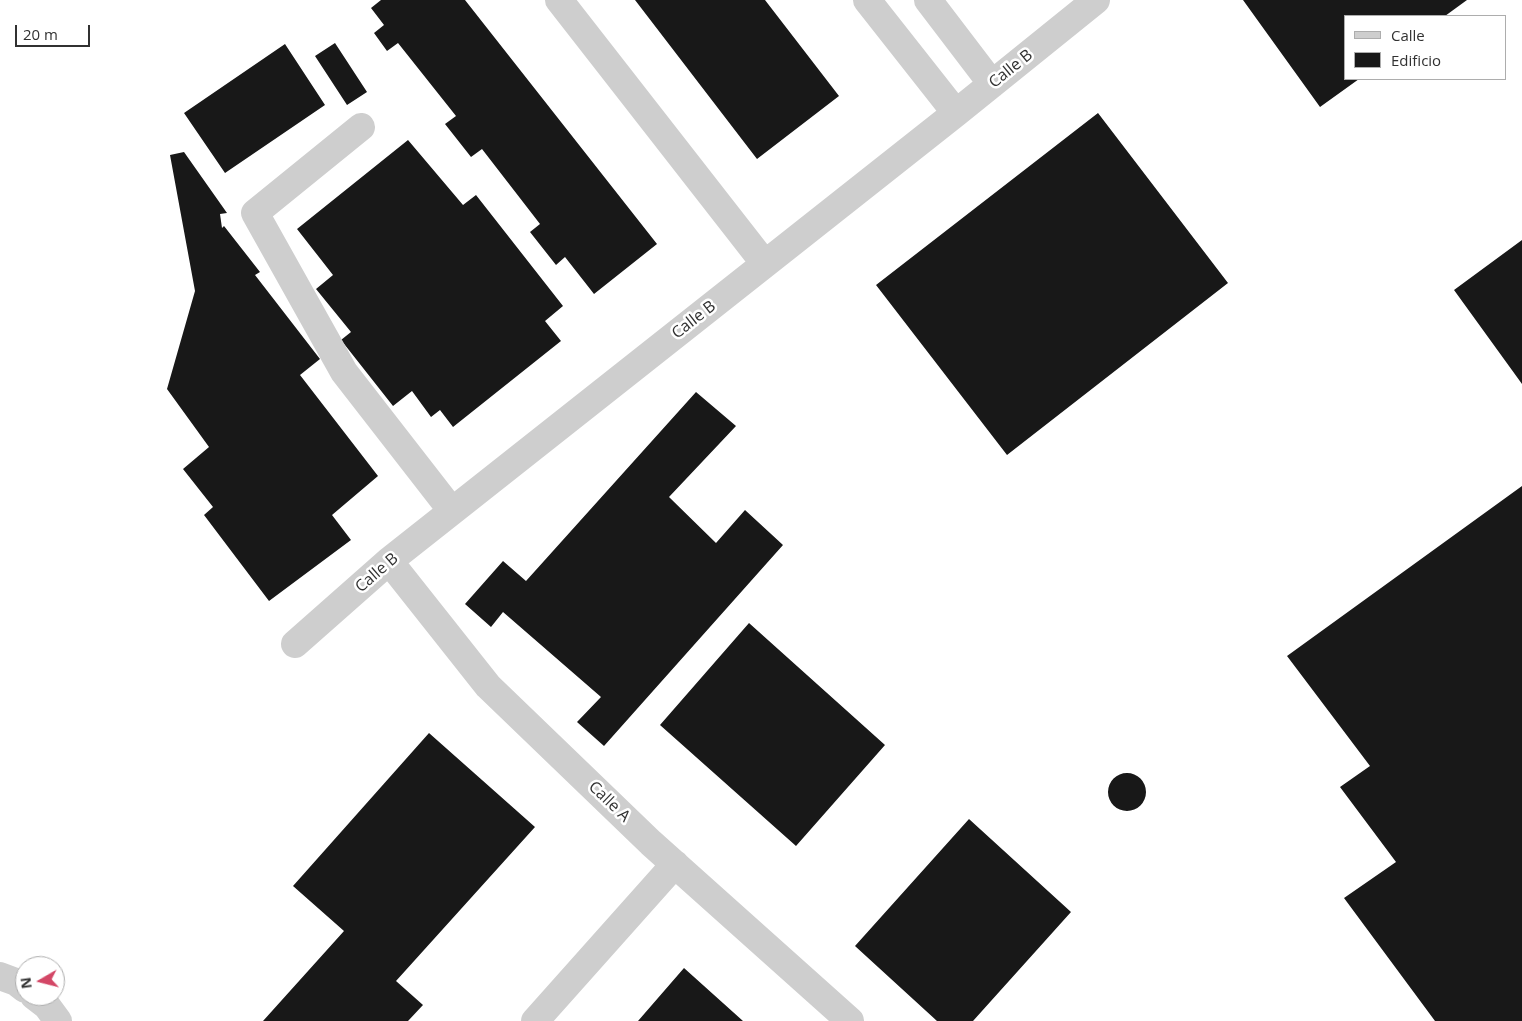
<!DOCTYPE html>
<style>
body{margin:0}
#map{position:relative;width:1522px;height:1021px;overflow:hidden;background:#fff;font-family:"Open Sans",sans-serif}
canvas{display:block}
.legend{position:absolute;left:1344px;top:15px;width:162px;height:65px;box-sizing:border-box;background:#fff;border:1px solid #adadad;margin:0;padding:6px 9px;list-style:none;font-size:15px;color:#313131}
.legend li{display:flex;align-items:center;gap:10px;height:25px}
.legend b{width:25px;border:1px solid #adadad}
.north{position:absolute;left:15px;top:956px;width:50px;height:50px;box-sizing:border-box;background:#fff;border:1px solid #adadad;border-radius:50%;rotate:262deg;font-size:14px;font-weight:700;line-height:20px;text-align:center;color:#313131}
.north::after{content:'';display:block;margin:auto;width:18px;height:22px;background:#d34766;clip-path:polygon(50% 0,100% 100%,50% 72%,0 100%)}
.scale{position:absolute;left:15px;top:25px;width:75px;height:22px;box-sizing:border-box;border:2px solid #313131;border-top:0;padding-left:6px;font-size:15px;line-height:18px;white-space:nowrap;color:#313131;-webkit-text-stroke:4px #fff;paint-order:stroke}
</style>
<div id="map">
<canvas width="1522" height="1021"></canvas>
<ul class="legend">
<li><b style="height:6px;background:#cecece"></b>Calle</li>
<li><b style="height:14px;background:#181818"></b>Edificio</li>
</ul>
<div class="north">N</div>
<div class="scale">20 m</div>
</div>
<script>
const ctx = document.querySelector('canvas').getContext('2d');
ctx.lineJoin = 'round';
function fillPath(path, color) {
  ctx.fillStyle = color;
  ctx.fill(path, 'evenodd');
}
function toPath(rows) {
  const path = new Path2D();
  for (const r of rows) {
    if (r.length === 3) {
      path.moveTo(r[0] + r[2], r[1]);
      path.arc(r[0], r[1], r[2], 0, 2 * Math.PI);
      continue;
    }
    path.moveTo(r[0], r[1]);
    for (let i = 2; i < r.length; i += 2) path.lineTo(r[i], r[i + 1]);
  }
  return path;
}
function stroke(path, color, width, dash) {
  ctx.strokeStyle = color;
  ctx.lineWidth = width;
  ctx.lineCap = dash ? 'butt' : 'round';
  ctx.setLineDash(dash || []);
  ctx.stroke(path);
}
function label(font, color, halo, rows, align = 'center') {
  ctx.font = font + ' "Open Sans",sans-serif';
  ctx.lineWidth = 5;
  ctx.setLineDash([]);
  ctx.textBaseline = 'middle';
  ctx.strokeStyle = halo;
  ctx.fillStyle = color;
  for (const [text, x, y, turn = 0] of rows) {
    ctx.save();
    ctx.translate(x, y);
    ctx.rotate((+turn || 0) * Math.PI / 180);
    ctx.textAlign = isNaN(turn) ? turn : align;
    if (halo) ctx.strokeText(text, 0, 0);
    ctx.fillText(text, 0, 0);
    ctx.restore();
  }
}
const building = toPath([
 [381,0,465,0,657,244,594,294,565,257,556,265,530,232,540,224,482,149,471,157,445,124,456,116,398,43,387,51,374,33,384,25,371,8],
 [635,0,765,0,839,96,757,159],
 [1243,0,1467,0,1445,16,1346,16,1346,79,1359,79,1320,107],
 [335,43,367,92,347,105,315,56],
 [285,44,325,105,225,173,184,113],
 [1098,113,1228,283,1007,455,876,285],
 [408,140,463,205,476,195,563,306,545,321,561,341,453,427,440,410,431,417,412,391,393,406,341,340,351,332,316,289,333,275,297,229],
 [184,152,227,213,220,214,222,228,224,226,260,272,255,275,320,359,300,375,378,476,332,515,351,540,269,601,204,515,213,507,183,469,209,447,167,389,195,291,170,155],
 [1522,240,1522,384,1454,290],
 [696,392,736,426,669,497,716,543,745,510,783,545,604,746,577,722,601,697,503,612,491,627,465,604,503,561,526,581],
 [1522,486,1522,1021,1435,1021,1344,898,1396,862,1340,787,1370,766,1287,656],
 [749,623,885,745,796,846,660,725],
 [429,733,535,827,396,981,423,1005,408,1021,263,1021,344,931,293,886],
 [1127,792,19],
 [969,819,1071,912,973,1021,937,1021,855,946],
 [684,968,743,1021,638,1021]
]);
const minor = toPath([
 [559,0,765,264],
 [867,0,956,113],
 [928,0,992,84],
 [361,127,255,213,344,372,452,511],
 [389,561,488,686,651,843,850,1021],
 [295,644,389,561,956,113,1096,0],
 [0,976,16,982,25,989],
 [34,996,47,1006,58,1021],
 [535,1021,675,864]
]);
const streetNames = [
 ["Calle B",1011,69,-39],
 ["Calle B",694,320,-38],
 ["Calle B",377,573,-41],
 ["Calle A",609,802,44]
];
fillPath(building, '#181818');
stroke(minor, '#cecece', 28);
label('16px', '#313131', '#fff', streetNames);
</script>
